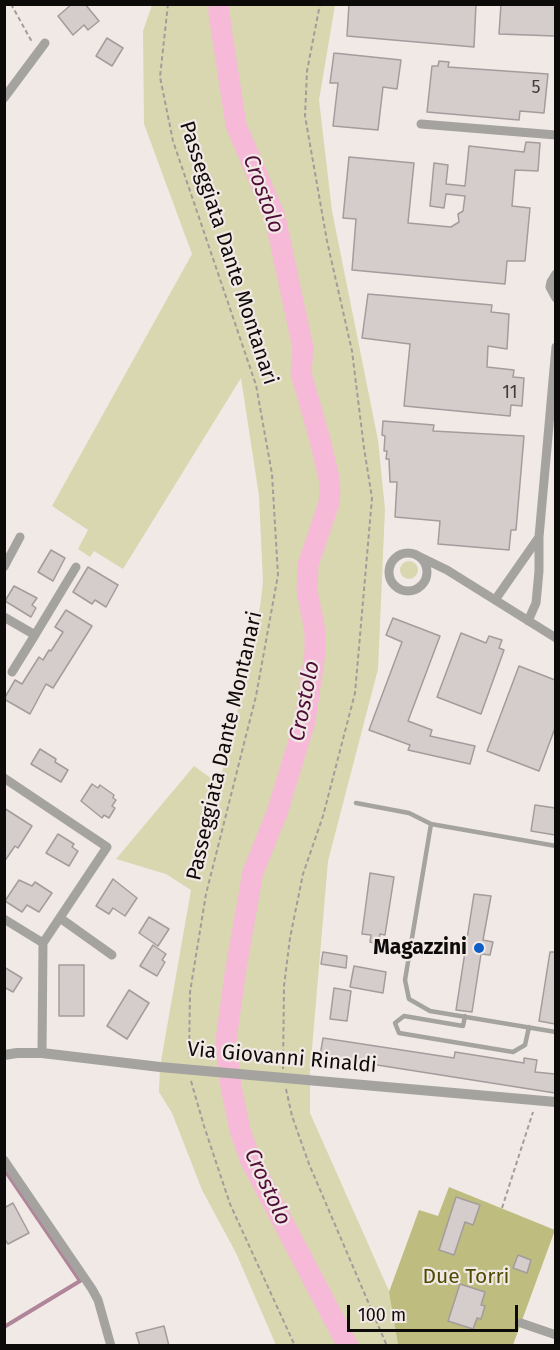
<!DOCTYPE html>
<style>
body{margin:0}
#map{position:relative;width:560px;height:1350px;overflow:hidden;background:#f1e9e5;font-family:"Fira Sans",sans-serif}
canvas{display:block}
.frame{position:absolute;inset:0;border:6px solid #0d0b0a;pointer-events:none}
.scale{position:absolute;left:347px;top:1305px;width:171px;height:27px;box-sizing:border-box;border:3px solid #0d0b0a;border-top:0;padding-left:8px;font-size:18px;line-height:21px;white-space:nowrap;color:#0d0b0a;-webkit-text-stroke:4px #f1e9e5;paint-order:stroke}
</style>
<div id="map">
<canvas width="560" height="1350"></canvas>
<div class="frame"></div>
<div class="scale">100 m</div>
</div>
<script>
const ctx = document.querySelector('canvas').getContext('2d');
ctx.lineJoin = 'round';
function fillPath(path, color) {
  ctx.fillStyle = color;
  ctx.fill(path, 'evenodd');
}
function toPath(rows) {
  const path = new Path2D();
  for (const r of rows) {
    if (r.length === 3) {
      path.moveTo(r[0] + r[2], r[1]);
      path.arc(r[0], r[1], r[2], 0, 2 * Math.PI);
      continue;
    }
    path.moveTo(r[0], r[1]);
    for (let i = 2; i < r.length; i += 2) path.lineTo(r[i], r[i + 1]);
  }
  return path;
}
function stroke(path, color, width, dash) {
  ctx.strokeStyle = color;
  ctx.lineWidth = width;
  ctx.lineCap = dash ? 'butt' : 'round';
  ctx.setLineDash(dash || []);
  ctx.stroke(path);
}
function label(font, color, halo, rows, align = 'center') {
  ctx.font = font + ' "Fira Sans",sans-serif';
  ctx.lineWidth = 4.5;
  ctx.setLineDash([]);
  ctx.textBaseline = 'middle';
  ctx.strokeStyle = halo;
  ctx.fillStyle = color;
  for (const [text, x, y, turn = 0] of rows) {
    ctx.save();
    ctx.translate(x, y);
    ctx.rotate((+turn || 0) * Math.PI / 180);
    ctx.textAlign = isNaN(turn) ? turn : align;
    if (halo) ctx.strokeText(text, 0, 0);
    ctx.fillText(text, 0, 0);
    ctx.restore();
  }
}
const green = toPath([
 [152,5,335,5,319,100,332,211,378,440,385,509,378,669,328,861,310,1072,310,1113,389,1291,398,1345,276,1345,236,1253,202,1190,172,1113,159,1092,160,1067,191,890,166,874,116,859,194,766,219,784,238,709,260,607,263,582,259,496,241,378,123,569,94,551,90,557,78,549,88,530,52,506,192,254,144,124,143,31],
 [409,570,9]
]);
const forest = toPath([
 [449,1187,555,1230,513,1345,398,1345,389,1292,419,1210,438,1216]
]);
const stream = toPath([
 [4,1169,80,1281,4,1327]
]);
const river = toPath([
 [219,4,219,14,236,125,275,217,303,348,301,373,320,440,329,478,330,490,329,503,308,565,307,591,315,631,315,653,305,721,277,813,253,872,236,968,226,1040,227,1053,231,1087,240,1130,250,1159,348,1346]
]);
const building = toPath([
 [72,4,85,4,99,21,88,30,84,25,73,35,58,16,72,4],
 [349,4,476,4,474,47,347,36,349,4],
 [501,4,555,4,555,36,499,34,501,4],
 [107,38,123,48,112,66,96,56,107,38],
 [334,53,401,60,397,89,383,87,378,130,333,126,338,83,330,83,334,53],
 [439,61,449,62,448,67,548,74,544,113,520,111,519,120,427,112,432,66,438,66,439,61],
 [526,142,540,143,538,171,515,170,512,206,530,208,525,261,507,261,505,284,352,270,356,219,343,218,349,157,414,163,408,223,451,227,459,222,458,214,463,211,465,196,446,194,444,208,430,206,434,163,448,165,446,184,465,186,469,146,524,152,526,142],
 [368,294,492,305,491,312,509,314,507,349,488,346,487,367,514,370,513,377,524,378,522,406,511,405,510,416,404,406,410,344,362,338,368,294],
 [383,421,434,425,433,431,524,436,516,530,511,530,509,550,438,544,440,521,395,517,397,482,390,482,389,459,386,459,387,451,384,451,385,436,382,435,383,421],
 [51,550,65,558,53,581,38,572,51,550],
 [88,567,118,585,106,607,95,600,92,604,73,592,88,567],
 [14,586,37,598,32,605,36,608,31,617,5,601,14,586],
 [66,610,92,626,53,688,46,684,30,714,4,699,15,680,22,684,39,657,43,660,49,650,51,651,63,632,55,627,66,610],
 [393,618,440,636,408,721,432,730,430,736,475,746,470,764,408,750,410,745,369,730,402,642,386,635,393,618],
 [461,633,486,643,489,636,502,640,499,648,504,650,481,714,437,697,461,633],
 [519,666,555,680,555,728,539,771,487,751,519,666],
 [40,749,56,759,55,762,68,770,61,782,31,764,40,749],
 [92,784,98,788,100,785,114,795,113,798,116,800,112,806,115,808,109,818,104,815,102,818,81,801,92,784],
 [535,805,555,808,555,835,531,831,535,805],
 [4,808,32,826,18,848,15,846,4,862,4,808],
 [58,834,74,844,72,847,78,851,69,866,46,853,58,834],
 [370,873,394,877,385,935,380,934,378,944,370,942,371,935,362,934,370,873],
 [113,879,137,898,125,916,113,908,109,914,96,906,113,879],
 [19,880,32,886,35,882,52,893,39,912,27,905,22,912,5,901,19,880],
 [474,894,491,896,483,940,493,942,490,955,481,954,472,1012,456,1010,474,894],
 [149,917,169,929,158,946,139,933,149,917],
 [153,945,166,954,162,960,165,962,157,976,140,966,153,945],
 [323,952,347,956,346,968,321,964,323,952],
 [550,952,555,952,555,1024,539,1021,550,952],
 [59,965,84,965,84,1016,59,1016,59,965],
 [354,966,386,972,383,993,350,987,354,966],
 [4,967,22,978,13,992,4,987,4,967],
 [334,988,351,991,347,1021,330,1019,334,988],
 [129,990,149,1003,127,1039,107,1026,129,990],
 [323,1038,454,1058,455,1052,524,1063,524,1058,537,1060,535,1072,555,1074,555,1093,320,1056,323,1038],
 [456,1197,480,1205,473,1225,465,1222,454,1255,439,1250,456,1197],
 [13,1203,29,1233,8,1244,4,1238,4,1208,13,1203],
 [518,1255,531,1260,527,1273,513,1268,518,1255],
 [460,1284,485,1292,481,1305,485,1306,481,1319,477,1318,473,1329,448,1321,460,1284],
 [164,1326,169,1346,140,1346,136,1333,164,1326]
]);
const path = toPath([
 [11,4,32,42],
 [168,4,160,77,173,141,256,385,272,474,278,575,256,696,206,894,190,992,189,1058],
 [283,1069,284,986,290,938,303,874,323,816,355,693,372,498,364,448,352,351,327,241,305,116,307,71,320,4],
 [191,1081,204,1126,230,1204,295,1346],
 [286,1089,292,1116,309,1164,387,1346],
 [502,1208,533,1112]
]);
const service = toPath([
 [356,803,409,813,431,824,556,846],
 [431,824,405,980,409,999,430,1011,556,1032],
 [465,1016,463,1026,404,1016,395,1023,399,1033,513,1052,525,1045,529,1027]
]);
const minor = toPath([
 [4,98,45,43],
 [421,124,556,135],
 [556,274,551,282,550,287,556,298],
 [408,572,19],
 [416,555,447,570,556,638],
 [4,567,20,537],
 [495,600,539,537],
 [4,617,35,635,76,567],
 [528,621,536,603,539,571,539,537,556,347],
 [12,672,35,635],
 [4,778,107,847,43,943],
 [60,918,112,955],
 [4,919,43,943,42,1053],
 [4,1160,92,1289,98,1300,111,1346],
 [521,1323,556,1335]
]);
const tertiary = toPath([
 [4,1055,17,1053,42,1053,160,1067,556,1102]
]);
const markers = [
 [479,948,6,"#0c5fc9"]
];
const numberNames = [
 ["5",536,88],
 ["11",510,393]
];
const streetNames = [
 ["Passeggiata Dante Montanari",228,253,72],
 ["Passeggiata Dante Montanari",225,746,-77],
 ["Via Giovanni Rinaldi",282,1058,5]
];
const poiNames = [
 ["Magazzini",467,948]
];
const parkNames = [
 ["Due Torri",466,1277]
];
const waterNames = [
 ["Crostolo",263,194,70],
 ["Crostolo",305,701,-79],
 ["Crostolo",267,1187,65]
];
fillPath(green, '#d8d7b0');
fillPath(forest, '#bebc7f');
stroke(stream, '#b0859a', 4);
stroke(river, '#f6b9d8', 21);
fillPath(building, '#d5cccc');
stroke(building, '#a49c9c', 1.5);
stroke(path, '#a39d9a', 2, [4.5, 3]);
stroke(service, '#a5a3a0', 4.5);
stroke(minor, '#a5a3a0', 9);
stroke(tertiary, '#a5a3a0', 10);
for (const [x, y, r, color] of markers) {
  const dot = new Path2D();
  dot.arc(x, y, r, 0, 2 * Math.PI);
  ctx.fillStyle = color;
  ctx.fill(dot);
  stroke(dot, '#f1e9e5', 2);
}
label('18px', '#3f3b3a', null, numberNames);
label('21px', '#0d0b0a', '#f1e9e5', streetNames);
label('bold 21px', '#0d0b0a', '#f1e9e5', poiNames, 'right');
label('21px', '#504b00', '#f1e9e5', parkNames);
label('italic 22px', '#510c38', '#f1e9e5', waterNames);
</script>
